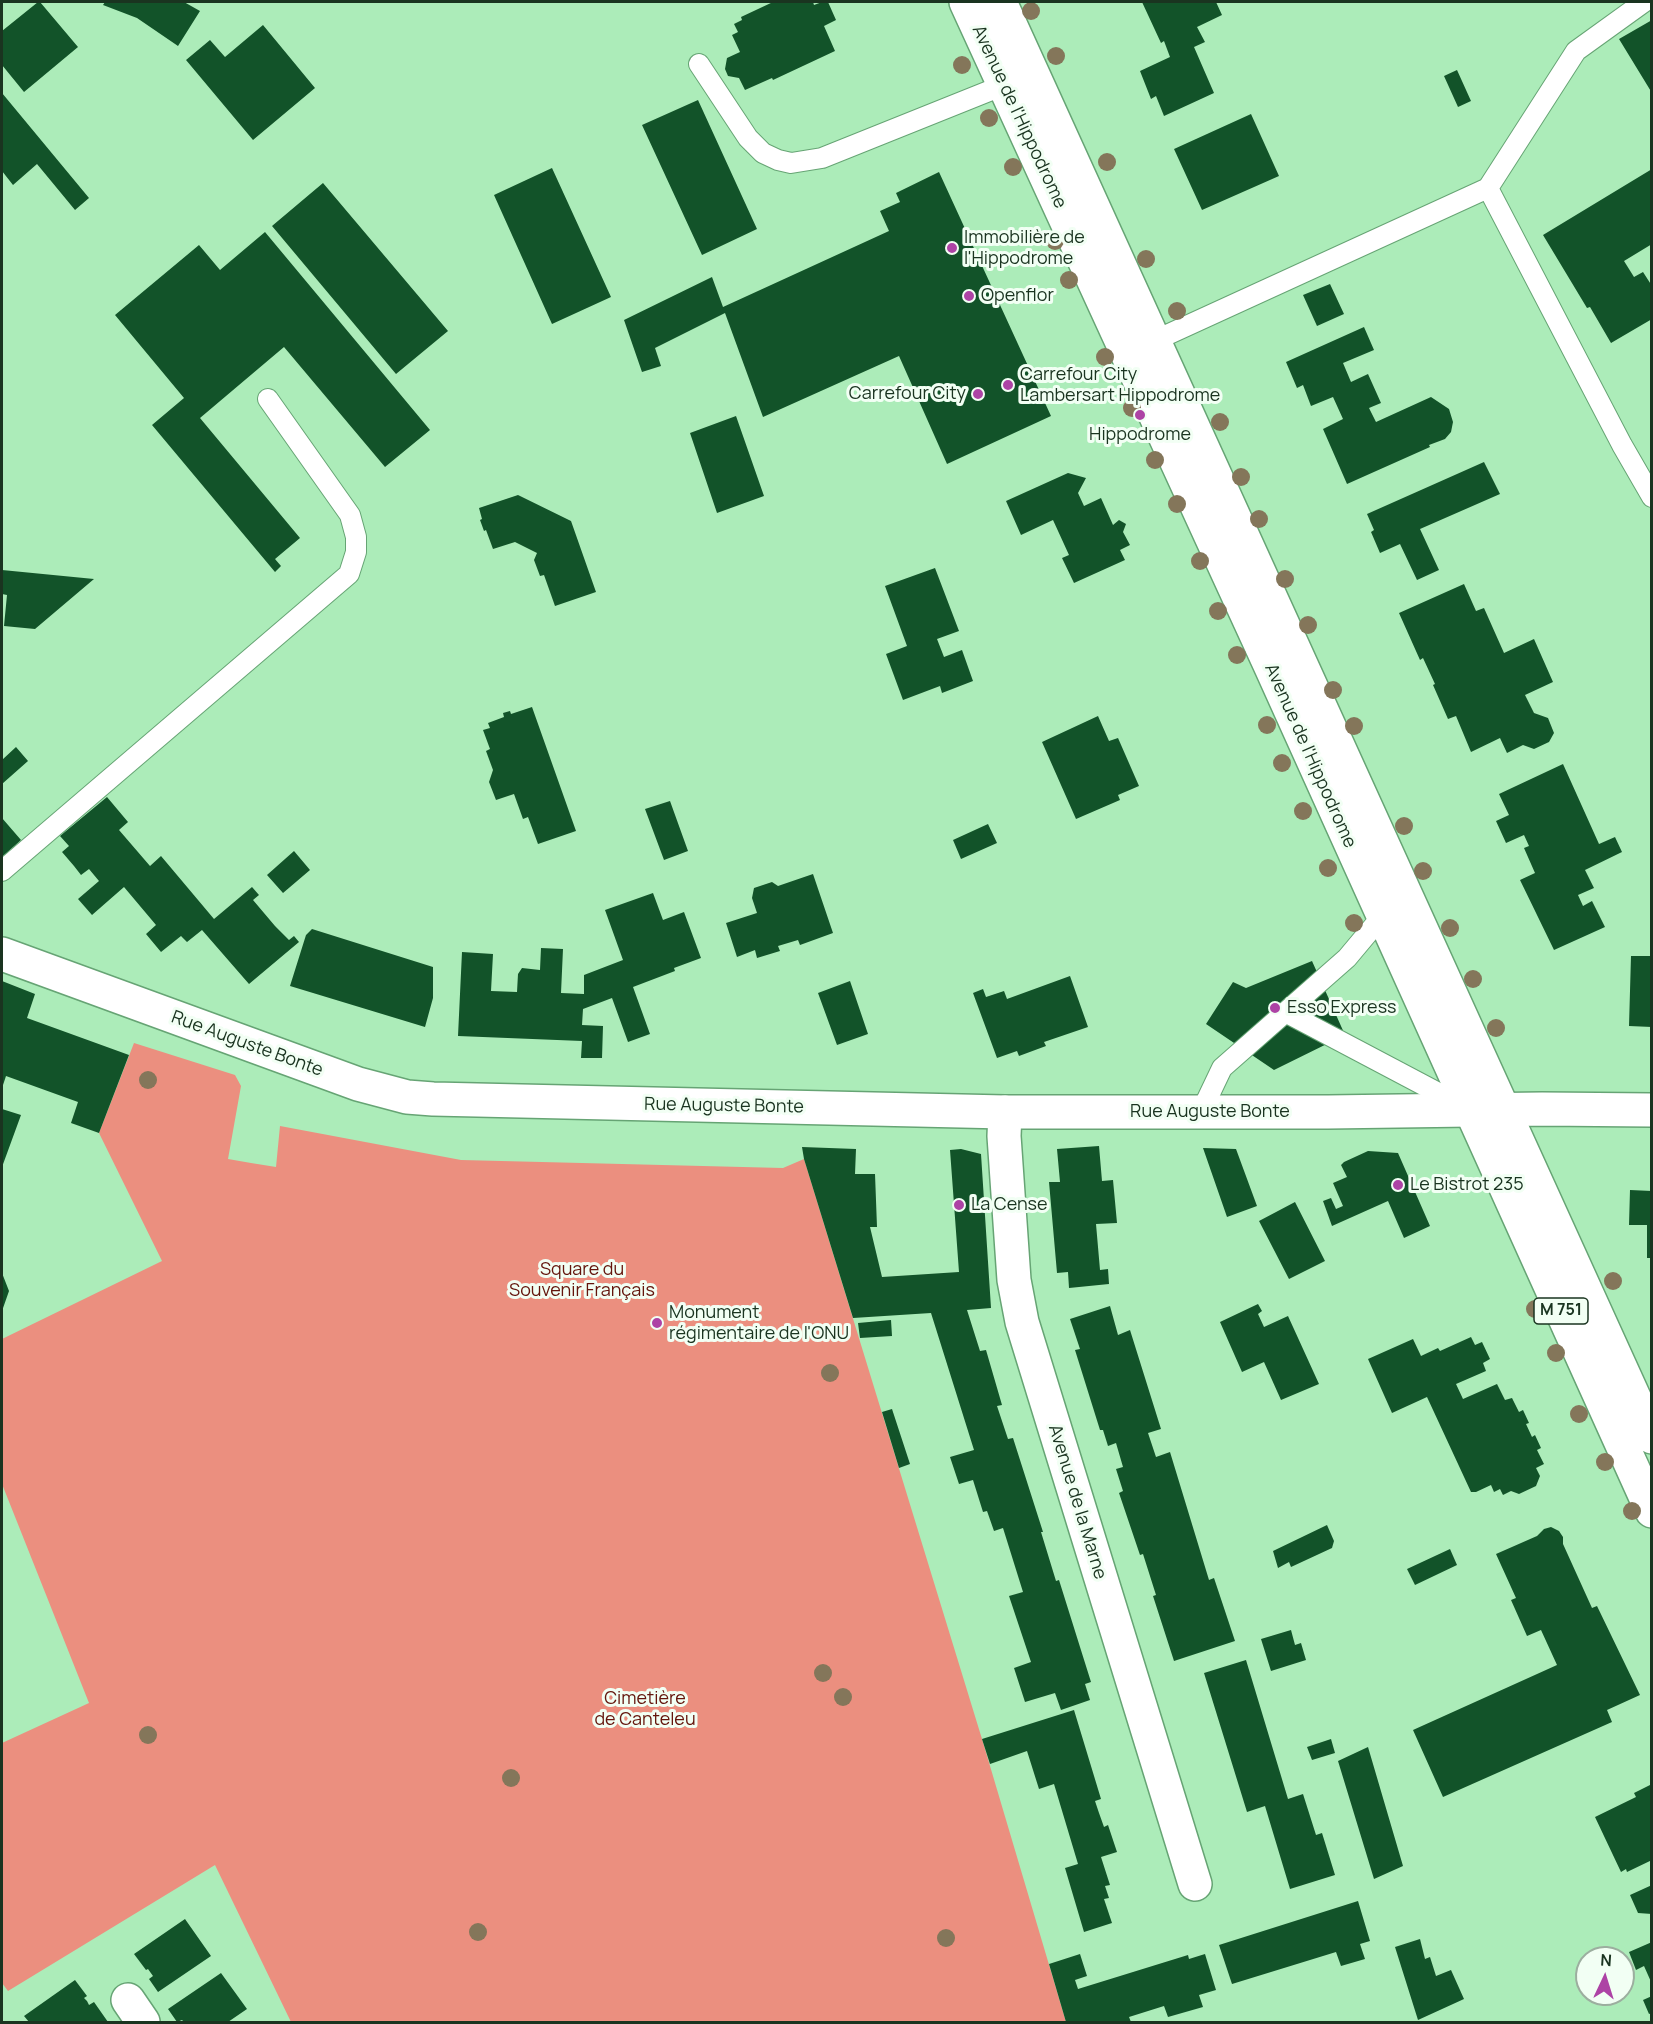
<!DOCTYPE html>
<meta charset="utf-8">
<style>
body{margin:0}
#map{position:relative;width:1653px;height:2024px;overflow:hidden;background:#acecb9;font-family:Manrope,sans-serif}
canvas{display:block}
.frame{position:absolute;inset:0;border:3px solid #1a3420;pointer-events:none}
.north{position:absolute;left:1575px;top:1946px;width:60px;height:60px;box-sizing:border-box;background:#f2fff4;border:2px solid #9cae9f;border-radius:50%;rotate:4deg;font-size:16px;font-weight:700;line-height:24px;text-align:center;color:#1a3420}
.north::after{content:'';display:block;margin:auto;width:21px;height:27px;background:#ad43a5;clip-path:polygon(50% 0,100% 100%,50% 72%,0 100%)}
</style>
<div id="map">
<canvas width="1653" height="2024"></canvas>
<div class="frame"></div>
<div class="north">N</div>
</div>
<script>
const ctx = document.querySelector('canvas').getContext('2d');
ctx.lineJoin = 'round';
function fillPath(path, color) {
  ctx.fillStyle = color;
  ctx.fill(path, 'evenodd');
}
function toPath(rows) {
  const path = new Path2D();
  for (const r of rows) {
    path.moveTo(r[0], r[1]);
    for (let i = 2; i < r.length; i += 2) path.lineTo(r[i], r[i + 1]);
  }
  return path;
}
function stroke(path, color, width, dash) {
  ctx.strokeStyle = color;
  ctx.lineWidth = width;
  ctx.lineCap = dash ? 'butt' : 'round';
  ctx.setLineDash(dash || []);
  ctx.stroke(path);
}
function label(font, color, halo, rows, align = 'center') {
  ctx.font = font + ' Manrope,sans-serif';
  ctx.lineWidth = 6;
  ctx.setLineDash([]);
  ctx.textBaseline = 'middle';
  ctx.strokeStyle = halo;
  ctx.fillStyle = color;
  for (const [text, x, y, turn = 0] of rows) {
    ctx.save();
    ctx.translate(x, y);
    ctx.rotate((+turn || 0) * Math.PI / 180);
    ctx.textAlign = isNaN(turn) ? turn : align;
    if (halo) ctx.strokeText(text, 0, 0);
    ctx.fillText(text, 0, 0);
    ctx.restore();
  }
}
const green = toPath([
 [134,1043,235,1075,241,1086,228,1159,251,1163,276,1167,280,1126,461,1160,783,1168,804,1159,982,1739,1066,2022,291,2022,215,1865,8,1991,2,1983,2,1743,89,1703,2,1484,2,1339,162,1261,99,1133]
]);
const building = toPath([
 [38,2,40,2,78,47,24,92,2,65,2,31],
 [105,2,184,2,200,11,178,46,137,18,103,5],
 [773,2,813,2,814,5,822,2,828,2,836,20,824,26,835,51,773,80,772,78,745,90,739,78,728,76,725,69,727,58,740,52,732,35,738,32,734,24,742,20,741,17],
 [1142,2,1216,2,1222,15,1197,27,1205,42,1194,47,1214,93,1164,116,1156,96,1151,99,1140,71,1170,57,1164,41,1161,43],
 [1652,20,1652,93,1619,39],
 [263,25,315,88,253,140,186,60,210,40,225,57],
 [1457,70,1471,101,1458,107,1444,76],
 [2,93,89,198,75,210,37,164,13,185,2,171],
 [698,100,757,229,702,255,642,125],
 [1251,114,1279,176,1202,210,1174,149],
 [552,168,611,297,552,324,494,195],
 [1652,169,1652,244,1624,261,1634,277,1643,272,1652,286,1652,319,1611,343,1590,307,1587,308,1543,235],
 [939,172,1051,416,947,464,899,356,763,417,725,313,655,348,661,366,642,372,624,320,712,277,723,307,889,231,880,211,900,202,896,193],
 [323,183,448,331,396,374,272,226],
 [265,232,430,430,385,467,284,347,200,418,300,538,275,559,281,566,275,572,152,425,184,398,115,315,199,245,220,270],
 [1330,284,1344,314,1317,326,1303,295],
 [1364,327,1374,350,1343,363,1351,382,1368,374,1381,403,1369,408,1376,422,1431,397,1449,409,1453,422,1451,432,1445,439,1429,445,1430,447,1347,484,1323,429,1343,419,1333,397,1311,406,1303,385,1297,388,1286,362],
 [736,416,764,496,717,513,690,433],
 [1484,462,1500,494,1420,529,1439,570,1417,580,1400,544,1380,553,1371,532,1374,530,1367,514],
 [1068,473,1086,478,1078,493,1084,506,1101,498,1113,525,1119,520,1126,524,1123,532,1130,545,1120,550,1125,560,1074,583,1062,558,1069,555,1053,520,1021,535,1006,501],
 [518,495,571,521,596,592,555,606,544,575,540,576,534,560,537,553,515,542,493,549,486,530,484,531,480,520,482,519,479,508],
 [935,568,959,631,937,639,944,657,962,650,973,681,942,693,940,686,903,700,886,654,907,646,885,586],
 [2,570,94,579,35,629,4,626,7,595,2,594],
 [1464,584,1476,611,1484,608,1504,653,1534,639,1553,682,1525,695,1534,713,1548,718,1554,733,1549,742,1534,749,1523,745,1507,753,1500,738,1471,752,1456,716,1448,719,1433,685,1435,684,1423,658,1420,660,1399,613],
 [532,707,576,831,538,844,528,817,523,819,514,794,496,800,489,782,493,770,486,751,490,749,483,730,490,728,488,723,504,717,503,713,510,711,511,714],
 [1098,716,1109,741,1118,738,1139,786,1118,795,1120,800,1076,819,1042,742],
 [16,747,28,761,2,784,2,760],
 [1563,764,1599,844,1615,837,1622,852,1585,870,1594,888,1578,895,1583,906,1592,901,1605,927,1554,950,1520,880,1535,873,1524,848,1529,846,1524,835,1506,843,1496,821,1509,815,1499,794],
 [107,797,128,822,119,830,150,866,161,856,214,919,252,887,259,895,253,900,275,926,289,940,294,936,299,942,249,984,202,930,187,942,181,936,161,952,146,934,156,925,124,887,92,915,78,899,99,881,89,869,81,875,74,866,62,852,69,846,60,836],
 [670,801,688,851,664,860,645,809],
 [2,818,21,840,2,857],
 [988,824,997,843,961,859,953,840],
 [294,851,310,870,283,893,267,875],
 [813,874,833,933,800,945,798,940,778,946,780,951,757,958,755,950,737,957,726,923,757,913,752,898,754,888,772,882,778,886],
 [653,893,663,920,684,912,701,958,674,968,675,971,633,987,650,1034,628,1042,612,998,583,1009,582,1025,603,1026,602,1058,581,1058,582,1041,458,1036,462,952,493,954,491,991,517,992,518,974,522,968,540,970,541,948,563,949,561,993,584,994,584,975,623,960,605,910],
 [312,929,433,967,433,998,425,1027,290,986,306,935],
 [1631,956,1652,956,1652,1027,1629,1026],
 [1312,961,1345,1035,1274,1070,1206,1024,1233,982,1246,988],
 [1070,976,1088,1027,1044,1042,1046,1046,1019,1056,1017,1051,997,1058,973,993,983,989,986,997,1004,991,1007,999],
 [2,981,35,994,27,1018,129,1055,99,1133,71,1123,78,1102,6,1076,2,1088],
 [850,981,868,1034,837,1045,818,993],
 [2,1109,21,1115,2,1167],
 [1099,1146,1102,1181,1113,1180,1117,1223,1096,1224,1100,1270,1108,1269,1109,1284,1069,1288,1068,1272,1057,1273,1049,1182,1060,1182,1057,1149],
 [802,1147,856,1149,855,1174,875,1174,877,1227,870,1227,882,1277,959,1272,950,1150,961,1149,981,1154,991,1308,967,1310,980,1351,986,1350,1002,1405,997,1406,1008,1439,1013,1438,1043,1532,1041,1532,1056,1581,1059,1580,1080,1647,1091,1682,1085,1684,1090,1700,1061,1710,1055,1693,1025,1702,1014,1668,1031,1662,1009,1596,1023,1592,1003,1528,994,1531,987,1511,983,1512,973,1480,959,1484,950,1457,974,1450,931,1313,853,1318,804,1159],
 [1203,1148,1236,1149,1257,1206,1227,1217],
 [1368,1151,1398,1153,1430,1226,1404,1238,1388,1201,1332,1226,1323,1201,1331,1198,1336,1209,1343,1206,1333,1183,1347,1177,1341,1165,1344,1162],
 [1630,1190,1652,1191,1652,1258,1647,1258,1647,1225,1629,1225],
 [1295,1202,1325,1261,1289,1279,1259,1221],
 [2,1273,9,1291,2,1311],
 [1258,1304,1262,1311,1258,1314,1264,1327,1288,1316,1319,1384,1281,1400,1264,1362,1242,1372,1220,1322],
 [1110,1306,1118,1335,1130,1330,1161,1429,1148,1433,1156,1457,1170,1452,1209,1580,1214,1578,1235,1641,1174,1661,1153,1596,1156,1595,1143,1554,1140,1555,1119,1493,1123,1491,1116,1469,1123,1467,1116,1443,1108,1446,1103,1430,1100,1430,1075,1350,1080,1349,1070,1319],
 [891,1320,892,1336,860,1338,858,1323],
 [1471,1337,1475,1345,1482,1342,1490,1359,1483,1363,1486,1371,1456,1384,1463,1399,1497,1384,1505,1400,1512,1398,1519,1412,1523,1410,1529,1423,1526,1424,1532,1437,1535,1435,1541,1448,1537,1450,1544,1464,1536,1468,1540,1476,1536,1486,1519,1494,1511,1491,1503,1495,1500,1489,1494,1492,1491,1485,1476,1492,1471,1492,1427,1397,1392,1413,1368,1359,1413,1339,1421,1356,1438,1348,1440,1351],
 [892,1409,910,1464,899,1468,882,1412],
 [1327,1525,1334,1541,1332,1548,1291,1567,1289,1562,1278,1568,1273,1551],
 [1551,1527,1559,1531,1563,1537,1563,1544,1592,1608,1597,1606,1640,1695,1607,1710,1612,1722,1443,1797,1413,1730,1557,1665,1541,1630,1527,1636,1511,1600,1516,1598,1496,1554,1537,1536,1544,1529],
 [1450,1549,1457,1565,1415,1585,1407,1569],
 [1291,1630,1295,1645,1301,1643,1306,1660,1271,1671,1261,1639],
 [1246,1660,1288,1799,1303,1794,1316,1835,1322,1833,1335,1875,1290,1889,1265,1806,1247,1812,1204,1673],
 [1074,1710,1101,1799,1095,1801,1099,1813,1104,1827,1108,1825,1117,1852,1101,1857,1110,1885,1105,1886,1109,1898,1104,1899,1112,1923,1084,1932,1065,1868,1078,1864,1054,1784,1039,1789,1027,1751,990,1764,982,1739],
 [1331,1739,1335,1753,1312,1760,1307,1747],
 [1368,1747,1403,1866,1374,1879,1338,1761],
 [1652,1784,1652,1860,1627,1872,1626,1869,1621,1872,1595,1817,1636,1797,1634,1793],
 [1652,1885,1652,1914,1638,1913,1630,1895],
 [1358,1901,1370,1941,1360,1944,1365,1959,1341,1966,1336,1952,1232,1984,1219,1945],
 [185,1919,211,1956,158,1992,149,1979,153,1976,148,1969,146,1970,134,1954],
 [1420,1939,1425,1959,1430,1957,1436,1976,1451,1970,1464,1999,1418,2020,1395,1947],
 [1652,1942,1652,1984,1644,1966,1636,1970,1629,1952],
 [1080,1954,1087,1976,1075,1980,1078,1989,1188,1955,1189,1959,1205,1954,1216,1990,1199,1995,1203,2007,1168,2017,1164,2006,1129,2017,1131,2022,1066,2022,1049,1964],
 [221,1973,247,2009,228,2022,184,2022,182,2020,177,2022,168,2009],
 [75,1980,87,1996,84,1998,87,2001,89,2005,94,2002,108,2022,29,2022,24,2016],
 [1652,1996,1652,2013,1649,2014,1643,2000]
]);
const lane = toPath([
 [699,64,748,138,763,153,778,160,791,163,822,158,1014,81],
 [1488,188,1622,445,1652,497],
 [1145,345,1488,188,1576,51,1644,2],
 [2,871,349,574,356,552,356,537,350,515,268,399],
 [1285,1012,1463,1106],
 [1201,1112,1222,1068,1347,958,1383,915]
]);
const street = toPath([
 [1005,1112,1004,1136,1014,1280,1022,1322,1195,1884],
 [128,2000,143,2022]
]);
const secondary = toPath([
 [2,954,358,1084,407,1097,433,1099,1005,1112,1328,1112,1542,1109,1652,1110]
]);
const primary = toPath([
 [966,2,1271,667,1652,1511],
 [1000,2,1652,1437]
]);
const trees = [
 [1031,11],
 [1056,56],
 [962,65],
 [989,118],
 [1107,162],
 [1013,167],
 [1055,241],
 [1146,259],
 [1069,280],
 [1177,311],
 [1105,357],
 [1132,408],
 [1220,422],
 [1155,460],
 [1241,477],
 [1177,504],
 [1259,519],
 [1200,561],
 [1285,579],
 [1218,611],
 [1308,625],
 [1237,655],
 [1333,690],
 [1267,725],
 [1354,726],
 [1282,763],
 [1303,811],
 [1404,826],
 [1328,868],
 [1423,871],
 [1354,923],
 [1450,928],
 [1473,979],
 [1496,1028],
 [148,1080],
 [1613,1281],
 [1535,1309],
 [1556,1353],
 [830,1373],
 [1579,1414],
 [1605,1462],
 [1632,1511],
 [823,1673],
 [843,1697],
 [148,1735],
 [511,1778],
 [478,1932],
 [946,1938]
];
const markers = [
 [952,248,6,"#ad43a5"],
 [969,296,6,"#ad43a5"],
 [1008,385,6,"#ad43a5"],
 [978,394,6,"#ad43a5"],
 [1140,415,6,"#ad43a5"],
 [1275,1008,6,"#ad43a5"],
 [1398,1185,6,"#ad43a5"],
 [959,1205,6,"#ad43a5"],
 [657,1323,6,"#ad43a5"]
];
const shields = [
 [1561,1311,54]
];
const shieldNames = [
 ["M 751",1561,1311]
];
const streetNames = [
 ["Avenue de l'Hippodrome",1019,117,65],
 ["Avenue de l'Hippodrome",1310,756,66],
 ["Rue Auguste Bonte",247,1044,20],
 ["Rue Auguste Bonte",724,1106,1],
 ["Rue Auguste Bonte",1210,1112],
 ["Avenue de la Marne",1077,1502,73]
];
const poiNames = [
 ["Immobilière de",964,238],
 ["l'Hippodrome",964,259],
 ["Openflor",981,296],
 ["Carrefour City",1020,375],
 ["Lambersart Hippodrome",1020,396],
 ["Carrefour City",966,394,"right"],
 ["Hippodrome",1140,435,"center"],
 ["Esso Express",1287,1008],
 ["Le Bistrot 235",1410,1185],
 ["La Cense",971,1205],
 ["Monument",669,1313],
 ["régimentaire de l'ONU",669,1334]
];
const parkNames = [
 ["Square du",582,1270],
 ["Souvenir Français",582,1291],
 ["Cimetière",645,1699],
 ["de Canteleu",645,1720]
];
fillPath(green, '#eb8f7f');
fillPath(building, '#125329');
stroke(lane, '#66a474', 22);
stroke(street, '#66a474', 36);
stroke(secondary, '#66a474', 36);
stroke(primary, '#66a474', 36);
stroke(lane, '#fff', 20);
stroke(street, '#fff', 33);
stroke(secondary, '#fff', 33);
stroke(primary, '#fff', 33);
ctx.fillStyle = '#84765a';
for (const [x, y] of trees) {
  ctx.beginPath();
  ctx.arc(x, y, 9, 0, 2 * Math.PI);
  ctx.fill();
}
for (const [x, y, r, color] of markers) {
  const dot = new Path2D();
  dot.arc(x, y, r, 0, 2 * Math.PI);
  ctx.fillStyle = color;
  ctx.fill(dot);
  stroke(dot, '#f2fff4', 2);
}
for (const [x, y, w] of shields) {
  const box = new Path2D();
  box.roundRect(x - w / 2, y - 13, w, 26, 4.5);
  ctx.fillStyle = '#f2fff4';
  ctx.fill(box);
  stroke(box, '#1a3420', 1.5);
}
label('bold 16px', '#1a3420', null, shieldNames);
label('18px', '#1a3420', '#f2fff4', streetNames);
label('18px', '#1a3420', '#f2fff4', poiNames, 'left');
label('18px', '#64150c', '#f2fff4', parkNames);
</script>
